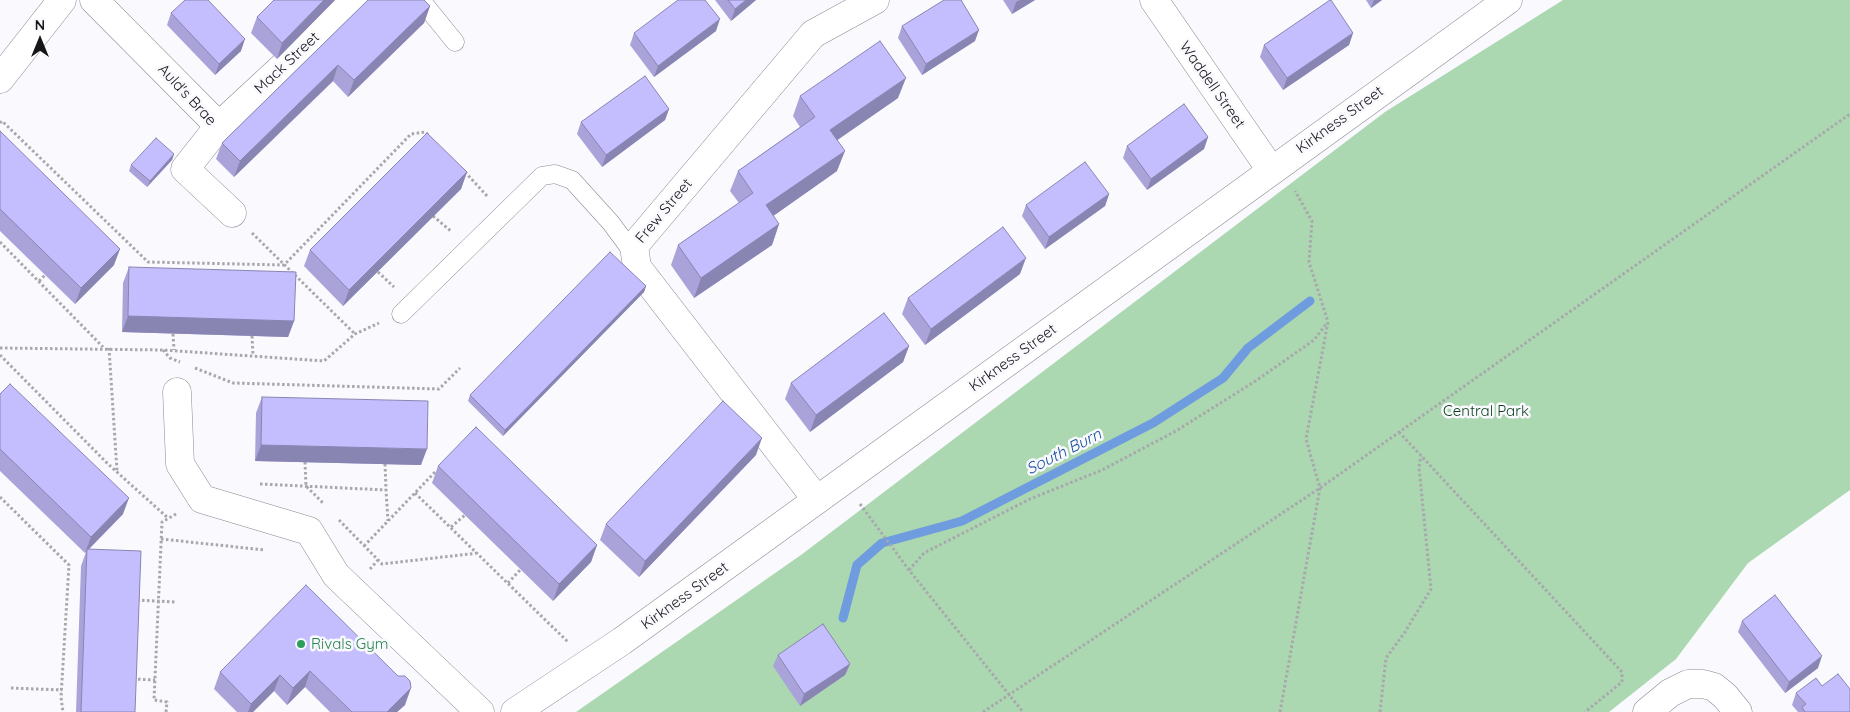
<!DOCTYPE html>
<style>
body{margin:0}
#map{position:relative;width:1850px;height:712px;overflow:hidden;background:#f9f9fe;font-family:Quicksand,sans-serif}
canvas{display:block}
.north{position:absolute;left:15px;top:15px;width:50px;height:50px;-webkit-text-stroke:4px #f9f9fe;paint-order:stroke;rotate:0deg;font-size:14px;font-weight:700;line-height:20px;text-align:center;color:#161618}
.north::after{content:'';display:block;margin:auto;width:18px;height:22px;background:#161618;clip-path:polygon(50% 0,100% 100%,50% 72%,0 100%)}
</style>
<div id="map">
<canvas width="1850" height="712"></canvas>
<div class="north">N</div>
</div>
<script>
const ctx = document.querySelector('canvas').getContext('2d');
ctx.lineJoin = 'round';
function fillPath(path, color) {
  ctx.fillStyle = color;
  ctx.fill(path, 'evenodd');
}
function toPath(rows) {
  const path = new Path2D();
  for (const r of rows) {
    path.moveTo(r[0], r[1]);
    for (let i = 2; i < r.length; i += 2) path.lineTo(r[i], r[i + 1]);
  }
  return path;
}
function stroke(path, color, width, dash) {
  ctx.strokeStyle = color;
  ctx.lineWidth = width;
  ctx.lineCap = dash ? 'butt' : 'round';
  ctx.setLineDash(dash || []);
  ctx.stroke(path);
}
function label(font, color, halo, rows, align = 'center') {
  ctx.font = font + ' Quicksand,sans-serif';
  ctx.lineWidth = 5;
  ctx.setLineDash([]);
  ctx.textBaseline = 'middle';
  ctx.strokeStyle = halo;
  ctx.fillStyle = color;
  for (const [text, x, y, turn = 0] of rows) {
    ctx.save();
    ctx.translate(x, y);
    ctx.rotate((+turn || 0) * Math.PI / 180);
    ctx.textAlign = isNaN(turn) ? turn : align;
    if (halo) ctx.strokeText(text, 0, 0);
    ctx.fillText(text, 0, 0);
    ctx.restore();
  }
}
const green = toPath([
 [1563,0,1850,0,1850,490,1748,563,1676,659,1609,712,576,712,801,555,1385,112]
]);
const stream = toPath([
 [843,618,857,565,882,543,962,521,1153,423,1223,378,1248,348,1310,301]
]);
const path = toPath([
 [0,123,2,121,148,262,284,265,411,134,425,132,429,136],
 [465,172,488,197],
 [433,216,452,232],
 [252,233,355,334],
 [0,242,103,347],
 [378,272,394,287],
 [39,281,45,275],
 [173,334,174,350],
 [252,336,253,356],
 [0,348,163,350,324,361,355,334,379,323],
 [109,348,117,471],
 [163,350,170,358,180,362],
 [0,355,108,464,168,518],
 [195,368,233,383,439,389,460,368],
 [1399,432,1622,672,1622,682,1585,712],
 [305,462,306,486,324,504],
 [385,464,386,490],
 [260,484,386,490,388,521],
 [415,493,568,642],
 [0,497,69,565,61,697,63,712],
 [860,504,909,570,1023,712],
 [339,520,382,564,478,553],
 [451,527,465,515],
 [161,539,265,550],
 [364,546,436,471],
 [370,569,378,560],
 [909,570,924,553,1030,499,1102,470,1176,431,1257,380,1314,340,1327,323],
 [508,583,521,569],
 [137,600,175,602],
 [133,679,155,680],
 [11,688,62,690],
 [166,712,167,702,154,700,162,522,176,514],
 [983,712,1320,488,1850,114],
 [1280,712,1320,488,1306,439,1328,322,1309,262,1312,221,1295,191],
 [1380,712,1386,658,1405,632,1431,589,1419,467,1421,456]
]);
const service = toPath([
 [421,0,455,42],
 [401,314,542,176,555,174,572,180,611,223,636,257]
]);
const minor = toPath([
 [94,0,219,126,185,169,232,213],
 [1154,0,1271,170],
 [219,126,355,0],
 [177,392,180,464,202,499,309,531,336,575,480,712],
 [817,500,637,267,634,246,813,34,875,0],
 [515,712,622,641,1508,0],
 [1647,712,1670,693,1688,684,1703,684,1714,687,1725,696,1738,712]
]);
const primary = toPath([
 [0,79,62,0]
]);
const wall = toPath([
 [335,0,277,59,251,33,257,17],
 [368,0,430,6,424,23,348,97,333,81,234,177,216,159,222,143],
 [715,0,756,0,731,21],
 [1003,0,1035,0,1012,14],
 [1366,0,1382,0,1371,8],
 [171,13,241,51,215,75,167,25],
 [902,26,975,41,922,75,898,38],
 [716,31,654,77,630,45,634,33],
 [1353,33,1349,45,1283,90,1260,57,1264,45],
 [800,96,898,98,837,140,837,171,773,216,779,224,772,245,694,298,671,265,678,245,739,203,730,191,738,171,800,127,793,116],
 [669,109,665,120,602,167,577,134,581,122],
 [0,131,114,265,75,304,0,231],
 [1208,137,1204,149,1147,190,1123,158,1127,146],
 [174,154,172,160,147,187,129,171,131,165],
 [467,172,461,189,343,306,304,266,310,250],
 [1109,194,1105,206,1045,249,1022,216,1026,205],
 [129,267,294,321,288,337,122,332,123,283],
 [1020,274,925,345,902,314,908,298],
 [646,286,644,292,503,436,468,401,470,395],
 [909,346,903,362,810,432,785,399,791,383],
 [0,394,123,514,89,549,135,712,76,712,81,566,86,552,85,553,0,471],
 [262,397,421,465,255,461,256,413],
 [756,455,639,577,600,540,606,524],
 [438,466,597,545,591,562,553,601,432,483],
 [306,585,405,705,397,712,330,712,305,687,287,705,274,691,253,712,237,712,214,689,220,672],
 [1742,621,1818,668,1785,693,1738,632],
 [778,655,850,664,845,675,800,706,773,666],
 [1822,686,1850,712,1798,712,1792,705,1796,693]
]);
const shadedWall = toPath([
 [324,0,335,0,277,59,282,43],
 [746,0,756,0,731,21,735,9],
 [1020,0,1035,0,1012,14,1016,2],
 [1374,0,1382,0,1371,8],
 [430,6,424,23,348,97,354,80],
 [720,19,716,31,654,77,658,66],
 [979,30,975,41,922,75,926,64],
 [1353,33,1349,45,1283,90,1287,78],
 [245,39,241,51,215,75,219,64],
 [338,65,333,81,234,177,240,161],
 [906,78,898,98,823,150,830,130],
 [669,109,665,120,602,167,606,155],
 [1208,137,1204,149,1147,190,1151,179],
 [845,151,837,171,759,226,766,205],
 [174,154,172,160,147,187,150,181],
 [467,172,461,189,343,306,349,290],
 [1109,194,1105,206,1045,249,1049,237],
 [779,224,772,245,694,298,701,278],
 [120,249,114,265,75,304,81,288],
 [1026,258,1020,274,925,345,931,329],
 [646,286,644,292,503,436,505,430],
 [128,316,294,321,288,337,122,332],
 [909,346,903,362,810,432,816,415],
 [762,438,756,455,639,577,645,561],
 [261,445,427,449,421,465,255,461],
 [129,498,123,514,87,551,87,549,85,553,91,537],
 [597,545,591,562,553,601,559,584],
 [1822,656,1818,668,1785,693,1789,682],
 [850,664,845,675,800,706,804,694],
 [310,671,305,687,287,705,293,688],
 [280,675,274,691,253,712,248,712,251,704],
 [411,688,405,705,397,712,387,712]
]);
const building = toPath([
 [185,0,208,0,245,39,219,64,171,13,185,0],
 [274,0,324,0,282,43,257,17,274,0],
 [368,0,424,0,430,6,354,80,338,65,240,161,222,143,368,0],
 [678,0,705,0,720,19,658,66,634,33,678,0],
 [728,0,746,0,735,9,728,0],
 [944,0,961,0,979,30,926,64,902,26,944,0],
 [1330,0,1331,0,1353,33,1287,78,1264,45,1330,0],
 [880,41,906,78,830,130,845,151,766,205,779,224,701,278,678,245,753,193,738,171,815,117,800,96,880,41],
 [645,76,669,109,606,155,581,122,645,76],
 [1184,104,1208,137,1151,179,1127,146,1184,104],
 [0,131,120,249,81,288,0,209,0,131],
 [427,133,467,172,349,290,310,250,427,133],
 [156,138,174,154,150,181,131,165,156,138],
 [1085,162,1109,194,1049,237,1026,205,1085,162],
 [1003,227,1026,258,931,329,908,298,1003,227],
 [610,252,646,286,505,430,470,395,610,252],
 [129,267,296,272,294,321,128,316,129,267],
 [884,313,909,346,816,415,791,383,884,313],
 [10,384,129,498,91,537,0,449,0,394,10,384],
 [262,397,428,401,427,449,261,445,262,397],
 [723,401,762,438,645,561,606,524,723,401],
 [476,427,597,545,559,584,438,466,476,427],
 [87,549,141,551,135,712,81,712,87,549],
 [306,585,398,676,405,676,410,681,411,688,387,712,352,712,310,671,293,688,280,675,251,704,220,672,306,585],
 [1775,595,1822,656,1789,682,1742,621,1775,595],
 [823,624,850,664,804,694,778,655,823,624],
 [1838,674,1850,689,1850,712,1805,712,1802,707,1806,704,1796,693,1816,678,1822,686,1838,674]
]);
const markers = [
 [301,644,5,"#2e9e5b"]
];
const streetNames = [
 ["Mack Street",287,63,-43],
 ["Waddell Street",1212,85,55],
 ["Auld's Brae",187,95,47],
 ["Kirkness Street",1340,120,-36],
 ["Frew Street",664,211,-50],
 ["Kirkness Street",1013,358,-36],
 ["Kirkness Street",685,596,-36]
];
const parkNames = [
 ["Central Park",1486,411]
];
const leisureNames = [
 ["Rivals Gym",311,644]
];
const waterNames = [
 ["South Burn",1064,452,-27]
];
fillPath(green, '#abd7b1');
stroke(stream, '#6e9cdf', 9);
stroke(service, '#8a8991', 19);
stroke(minor, '#8a8991', 29);
stroke(primary, '#8a8991', 29);
stroke(path, '#a8a8ac', 3, [2.5, 2.5]);
stroke(service, '#fff', 18);
stroke(minor, '#fff', 28);
stroke(primary, '#fff', 28);
fillPath(wall, '#a9a3da');
fillPath(shadedWall, '#8985b2');
fillPath(building, '#c4befe');
stroke(building, '#8985b2', 1);
for (const [x, y, r, color] of markers) {
  const dot = new Path2D();
  dot.arc(x, y, r, 0, 2 * Math.PI);
  ctx.fillStyle = color;
  ctx.fill(dot);
  stroke(dot, '#f9f9fe', 2);
}
label('15px', '#161618', '#f9f9fe', streetNames);
label('15px', '#083e19', '#f9f9fe', parkNames);
label('15px', '#27864d', '#f9f9fe', leisureNames, 'left');
label('italic 16px', '#154f9e', '#f9f9fe', waterNames);
</script>
